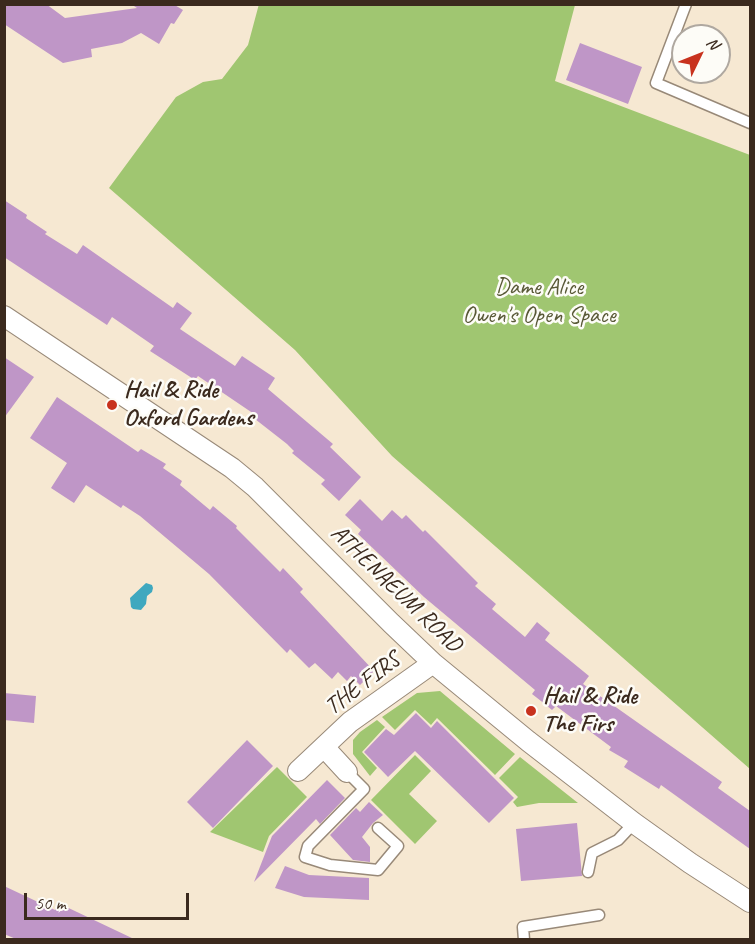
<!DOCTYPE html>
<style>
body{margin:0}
#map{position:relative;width:755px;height:944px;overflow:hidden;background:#f6e8d2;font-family:Caveat,sans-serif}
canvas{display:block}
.frame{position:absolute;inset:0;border:6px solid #3b2a1e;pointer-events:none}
.north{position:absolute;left:671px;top:24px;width:60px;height:60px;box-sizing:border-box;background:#fdfcf7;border:2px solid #afa8a0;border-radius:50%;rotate:47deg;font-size:16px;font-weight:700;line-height:24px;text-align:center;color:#3b2a1e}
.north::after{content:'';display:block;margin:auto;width:21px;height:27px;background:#c8321e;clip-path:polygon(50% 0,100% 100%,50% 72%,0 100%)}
.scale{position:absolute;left:24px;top:893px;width:165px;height:27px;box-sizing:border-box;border:3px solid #3b2a1e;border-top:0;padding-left:8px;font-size:18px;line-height:21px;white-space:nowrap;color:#3b2a1e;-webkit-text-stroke:4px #fdfcf7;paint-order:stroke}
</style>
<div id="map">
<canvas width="755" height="944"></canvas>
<div class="frame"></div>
<div class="north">N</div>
<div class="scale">50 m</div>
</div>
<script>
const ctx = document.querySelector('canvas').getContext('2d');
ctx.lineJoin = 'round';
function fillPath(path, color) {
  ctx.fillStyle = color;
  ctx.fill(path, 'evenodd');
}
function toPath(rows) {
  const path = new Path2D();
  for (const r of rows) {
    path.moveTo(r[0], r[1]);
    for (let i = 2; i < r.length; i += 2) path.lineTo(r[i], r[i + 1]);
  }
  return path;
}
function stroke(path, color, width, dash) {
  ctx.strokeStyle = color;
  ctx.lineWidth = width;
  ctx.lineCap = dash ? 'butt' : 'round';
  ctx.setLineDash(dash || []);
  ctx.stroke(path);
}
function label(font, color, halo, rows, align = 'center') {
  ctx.font = font + ' Caveat,sans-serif';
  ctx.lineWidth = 5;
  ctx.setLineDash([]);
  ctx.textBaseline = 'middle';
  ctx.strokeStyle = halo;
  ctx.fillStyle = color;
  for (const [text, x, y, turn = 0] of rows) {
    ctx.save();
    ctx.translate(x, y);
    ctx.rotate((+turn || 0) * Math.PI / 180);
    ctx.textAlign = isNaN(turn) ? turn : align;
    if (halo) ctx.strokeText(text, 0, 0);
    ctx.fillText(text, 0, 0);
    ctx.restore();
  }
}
const green = toPath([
 [259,4,575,5,555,81,750,155,750,769,392,456,295,350,109,188,176,97,203,82,222,79,248,45],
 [440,691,515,754,495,775,437,718,431,725,415,710,395,730,382,717,417,693],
 [377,720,385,727,362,752,377,768,370,776,353,754,353,740,360,732],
 [415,755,431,771,409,794,437,821,415,844,371,800],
 [520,757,578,803,539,803,517,807,513,802,518,797,499,778],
 [277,767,307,797,269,836,263,852,210,832]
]);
const water = toPath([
 [146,583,152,585,153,588,152,592,147,596,146,604,141,610,133,609,131,607,130,598]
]);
const building = toPath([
 [4,4,46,4,65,18,137,8,131,4,173,4,183,10,174,24,171,23,159,44,141,33,122,43,91,49,92,57,63,63,4,24],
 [580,43,642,67,628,104,566,80],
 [4,200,27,215,26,218,47,232,45,234,77,254,83,245,173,308,177,302,192,313,180,329,235,366,242,356,275,378,268,389,333,444,330,447,361,477,339,501,321,484,325,480,292,453,294,451,287,444,255,419,257,416,198,376,195,380,150,351,154,346,112,317,107,325,4,257],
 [4,357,34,377,4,418],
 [57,397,138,452,141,449,166,464,163,468,182,481,180,485,210,510,213,506,237,526,236,528,280,572,283,568,303,589,300,592,374,671,360,685,351,676,347,681,338,672,332,679,315,663,309,668,290,649,287,653,209,574,140,516,123,505,121,508,86,485,74,503,51,488,67,463,30,438],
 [360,499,382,521,392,510,402,519,406,515,423,532,425,530,478,583,475,586,496,604,492,609,525,637,537,622,550,633,545,640,589,676,583,684,722,782,718,788,750,811,750,849,661,785,659,789,624,767,628,761,609,750,611,747,556,706,552,710,541,701,532,694,535,690,424,597,358,534,361,530,345,515],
 [4,693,36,696,34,723,4,720],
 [416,713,431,728,437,721,514,798,489,823,415,751,388,777,364,752,386,729,394,735],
 [247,740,273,766,213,828,187,802],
 [327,780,345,798,320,824,316,819,254,882,272,836],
 [369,802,383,815,373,823,362,837,370,847,370,862,353,860,330,835,356,808,360,812],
 [577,823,582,876,521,881,516,829],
 [285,866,309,875,369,878,369,900,304,897,275,888],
 [4,886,55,910,58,903,134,939,16,939,4,934]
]);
const service = toPath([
 [686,4,656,83,750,123],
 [347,772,364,789,308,846,305,857,330,865,378,870,398,846,378,828],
 [588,872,592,853,618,840,634,823],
 [524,940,523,927,599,915]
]);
const minor = toPath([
 [4,316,232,468,255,487,391,623,433,663,528,741,634,823,690,863,750,902],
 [324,747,347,772],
 [298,771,350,722,433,663]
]);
const markers = [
 [112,405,6,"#c8321e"],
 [531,711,6,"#c8321e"]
];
const parkNames = [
 ["Dame Alice",539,288],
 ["Owen's Open Space",539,316]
];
const poiNames = [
 ["Hail & Ride",124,391],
 ["Oxford Gardens",124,419],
 ["Hail & Ride",543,697],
 ["The Firs",543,725]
];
const streetNames = [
 ["ATHENAEUM ROAD",396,589,44],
 ["THE FIRS",363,684,-37]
];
fillPath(green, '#a0c671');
fillPath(water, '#3fa8bf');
fillPath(building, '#bf96c7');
stroke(service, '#988978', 13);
stroke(minor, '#988978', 22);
stroke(service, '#fff', 10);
stroke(minor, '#fff', 20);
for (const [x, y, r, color] of markers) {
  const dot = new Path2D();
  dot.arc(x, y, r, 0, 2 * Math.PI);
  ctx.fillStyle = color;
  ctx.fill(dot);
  stroke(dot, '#fdfcf7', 2);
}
label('24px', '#595937', '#fdfcf7', parkNames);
label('bold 24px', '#3b2a1e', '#fdfcf7', poiNames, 'left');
label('24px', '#3b2a1e', '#fdfcf7', streetNames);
</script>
